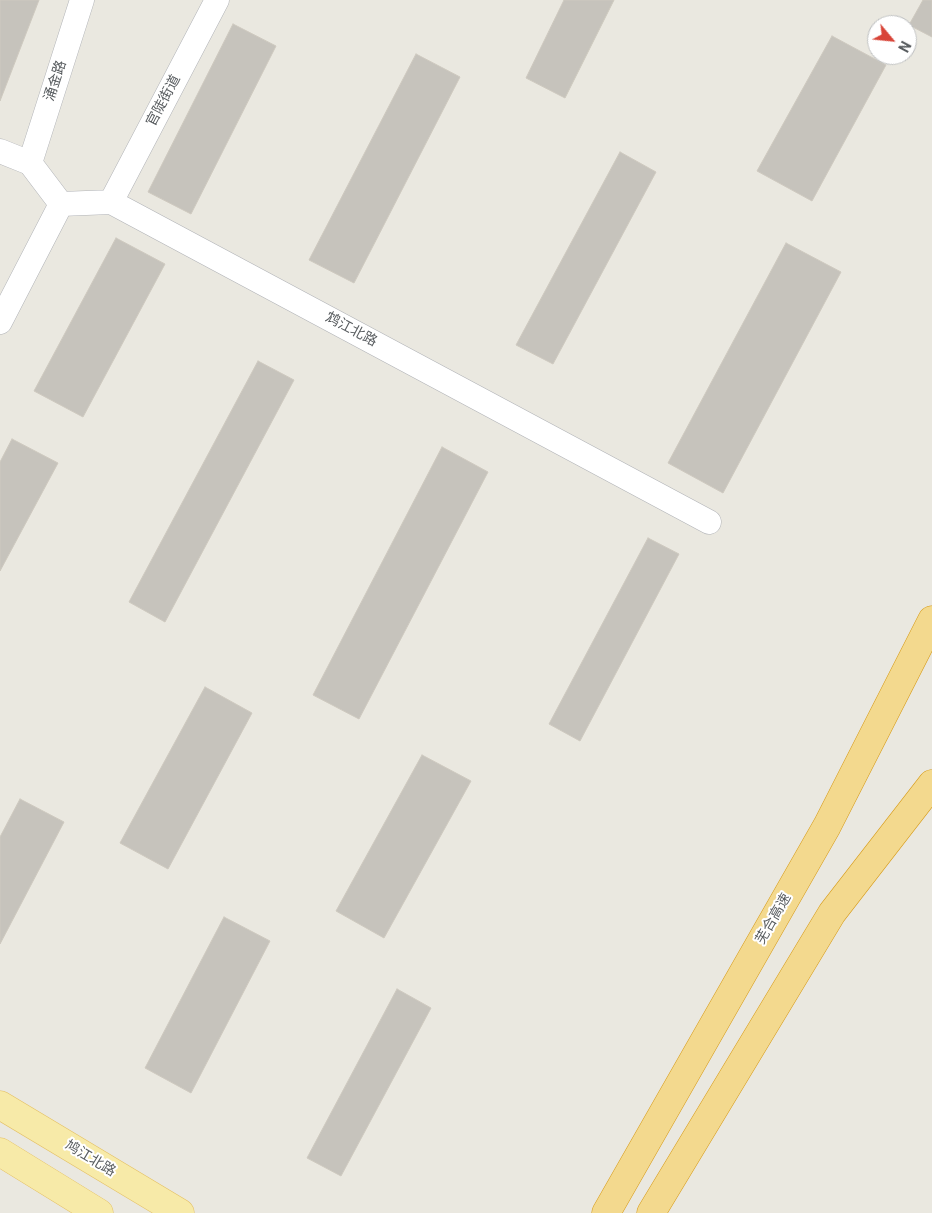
<!DOCTYPE html>
<meta charset="utf-8">
<style>
body{margin:0}
#map{position:relative;width:932px;height:1213px;overflow:hidden;background:#eae8e0;font-family:Roboto,sans-serif}
canvas{display:block}
.north{position:absolute;left:867px;top:15px;width:50px;height:50px;box-sizing:border-box;background:#fff;border:1px solid #bcbebf;border-radius:50%;rotate:118deg;font-size:14px;font-weight:700;line-height:20px;text-align:center;color:#585c5f}
.north::after{content:'';display:block;margin:auto;width:18px;height:22px;background:#d84438;clip-path:polygon(50% 0,100% 100%,50% 72%,0 100%)}
</style>
<div id="map">
<canvas width="932" height="1213"></canvas>
<div class="north">N</div>
</div>
<script>
const ctx = document.querySelector('canvas').getContext('2d');
ctx.lineJoin = 'round';
function fillPath(path, color) {
  ctx.fillStyle = color;
  ctx.fill(path, 'evenodd');
}
function toPath(rows) {
  const path = new Path2D();
  for (const r of rows) {
    path.moveTo(r[0], r[1]);
    for (let i = 2; i < r.length; i += 2) path.lineTo(r[i], r[i + 1]);
  }
  return path;
}
function stroke(path, color, width, dash) {
  ctx.strokeStyle = color;
  ctx.lineWidth = width;
  ctx.lineCap = dash ? 'butt' : 'round';
  ctx.setLineDash(dash || []);
  ctx.stroke(path);
}
function label(font, color, halo, rows, align = 'center') {
  ctx.font = font + ' Roboto,"Noto Sans SC",sans-serif';
  ctx.lineWidth = 4;
  ctx.setLineDash([]);
  ctx.textBaseline = 'middle';
  ctx.strokeStyle = halo;
  ctx.fillStyle = color;
  for (const [text, x, y, turn = 0] of rows) {
    ctx.save();
    ctx.translate(x, y);
    ctx.rotate((+turn || 0) * Math.PI / 180);
    ctx.textAlign = isNaN(turn) ? turn : align;
    if (halo) ctx.strokeText(text, 0, 0);
    ctx.fillText(text, 0, 0);
    ctx.restore();
  }
}
const building = toPath([
 [0,0,39,0,0,101,0,0],
 [564,0,614,0,565,98,526,78,564,0],
 [923,0,932,0,932,37,909,25,923,0],
 [233,24,276,46,191,214,148,192,233,24],
 [832,36,886,65,812,201,757,171,832,36],
 [416,54,460,77,354,283,309,260,416,54],
 [620,152,656,172,553,364,516,345,620,152],
 [116,238,165,264,83,417,34,391,116,238],
 [786,243,841,272,723,493,668,463,786,243],
 [258,361,294,380,165,622,129,602,258,361],
 [12,439,58,463,0,571,0,462,12,439],
 [442,447,488,472,359,719,313,695,442,447],
 [648,538,679,554,580,741,549,724,648,538],
 [205,687,252,713,168,869,120,843,205,687],
 [422,755,471,781,384,938,336,911,422,755],
 [20,799,64,822,0,944,0,837,20,799],
 [224,917,270,941,191,1093,145,1068,224,917],
 [397,989,431,1008,341,1176,307,1158,397,989]
]);
const minor = toPath([
 [0,151,30,163,61,204,111,202,709,522],
 [30,163,82,0],
 [111,202,217,0],
 [0,322,61,204]
]);
const major = toPath([
 [0,1105,180,1213],
 [0,1152,99,1213]
]);
const highway = toPath([
 [606,1213,827,826,932,620],
 [651,1213,832,913,932,784]
]);
const streetNames = [
 ["涌金路",56,81,-72],
 ["官陡街道",164,101,-62],
 ["鸩江北路",351,330,28],
 ["芜合高速",774,919,-60],
 ["鸠江北路",90,1159,31]
];
fillPath(building, '#c6c3bc');
stroke(building, '#cec9bf', 1);
stroke(minor, '#b0b2b6', 25);
stroke(major, '#e3be60', 29);
stroke(highway, '#d69914', 29);
stroke(minor, '#fff', 24);
stroke(major, '#f7eaa8', 28);
stroke(highway, '#f3d98e', 28);
label('14px', '#585c5f', '#fff', streetNames);
</script>
